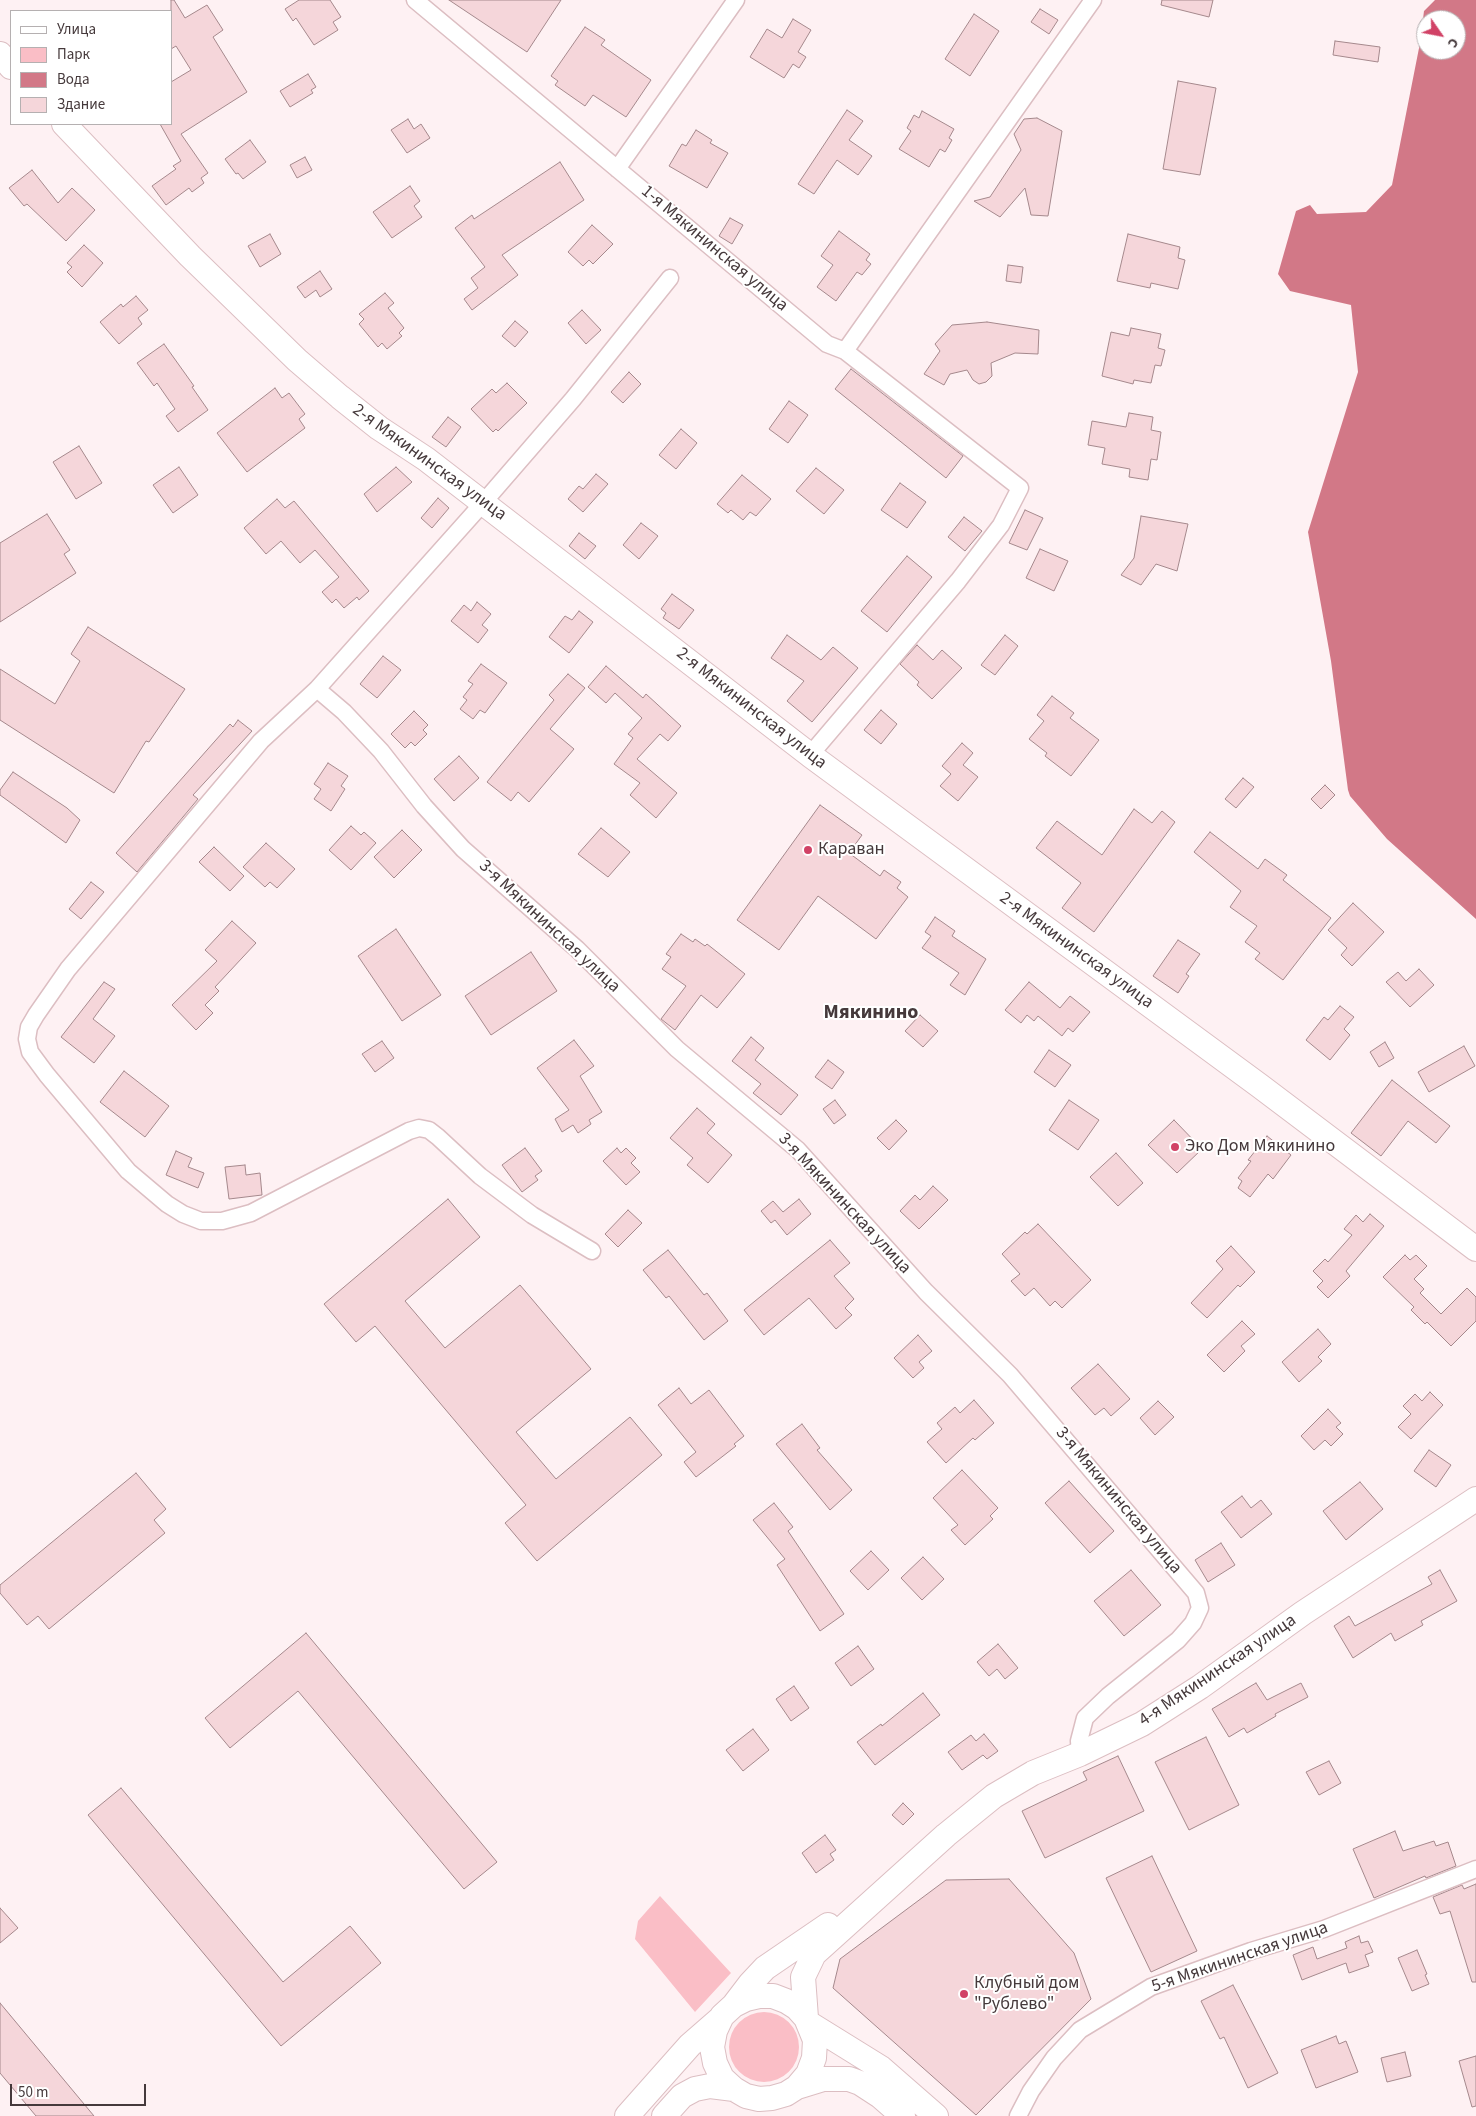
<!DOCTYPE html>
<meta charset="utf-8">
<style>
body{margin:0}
#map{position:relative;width:1476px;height:2116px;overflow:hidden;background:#fef1f3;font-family:"Source Sans 3",sans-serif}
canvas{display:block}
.legend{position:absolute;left:10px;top:10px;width:162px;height:115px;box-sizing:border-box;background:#fff;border:1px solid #b5b0b1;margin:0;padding:6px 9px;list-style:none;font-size:15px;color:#45393b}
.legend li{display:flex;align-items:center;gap:10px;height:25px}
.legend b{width:25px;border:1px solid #b5b0b1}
.north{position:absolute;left:1416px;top:10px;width:50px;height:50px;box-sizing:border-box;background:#fff;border:1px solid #b5b0b1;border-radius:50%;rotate:123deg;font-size:14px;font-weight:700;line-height:20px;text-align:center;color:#45393b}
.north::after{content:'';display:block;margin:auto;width:18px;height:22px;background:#d14266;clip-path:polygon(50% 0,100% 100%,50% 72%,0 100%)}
.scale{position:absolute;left:10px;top:2084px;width:136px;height:22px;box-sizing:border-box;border:2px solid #45393b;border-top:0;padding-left:6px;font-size:15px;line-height:18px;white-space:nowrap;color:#45393b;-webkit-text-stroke:4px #fff;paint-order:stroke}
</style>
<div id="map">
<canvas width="1476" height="2116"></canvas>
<ul class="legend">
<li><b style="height:6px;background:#fff"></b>Улица</li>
<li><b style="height:14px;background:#fabec6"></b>Парк</li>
<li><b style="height:14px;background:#d27887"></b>Вода</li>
<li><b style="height:14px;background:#f5d6da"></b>Здание</li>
</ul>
<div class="north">С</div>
<div class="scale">50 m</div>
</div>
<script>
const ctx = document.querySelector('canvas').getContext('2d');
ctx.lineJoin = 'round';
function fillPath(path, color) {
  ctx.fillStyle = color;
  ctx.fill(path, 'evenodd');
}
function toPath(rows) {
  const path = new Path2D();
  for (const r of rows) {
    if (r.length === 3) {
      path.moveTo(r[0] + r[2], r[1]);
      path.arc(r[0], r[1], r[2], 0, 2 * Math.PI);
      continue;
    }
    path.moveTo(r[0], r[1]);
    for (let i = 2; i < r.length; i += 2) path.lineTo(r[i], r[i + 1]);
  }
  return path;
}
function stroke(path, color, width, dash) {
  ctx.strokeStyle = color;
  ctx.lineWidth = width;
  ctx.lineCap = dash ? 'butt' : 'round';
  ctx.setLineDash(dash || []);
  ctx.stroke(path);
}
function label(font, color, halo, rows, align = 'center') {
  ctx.font = font + ' "Source Sans 3",sans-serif';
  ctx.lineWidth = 4;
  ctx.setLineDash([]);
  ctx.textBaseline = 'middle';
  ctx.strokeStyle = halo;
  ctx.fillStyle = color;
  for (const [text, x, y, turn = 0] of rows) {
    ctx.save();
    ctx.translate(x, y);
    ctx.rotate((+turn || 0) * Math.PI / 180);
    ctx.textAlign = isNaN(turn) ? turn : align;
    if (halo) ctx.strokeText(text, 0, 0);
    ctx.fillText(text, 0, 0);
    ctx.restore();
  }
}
const green = toPath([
 [660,1896,731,1973,695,2012,635,1939,638,1921],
 [764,2047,35]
]);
const water = toPath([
 [1435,0,1476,0,1476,919,1387,839,1350,796,1348,790,1331,661,1308,532,1358,372,1351,305,1290,291,1278,274,1296,211,1310,205,1317,214,1366,212,1392,185,1420,43,1424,11],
 [1426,20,1456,20,1456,50,1426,50]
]);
const building = toPath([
 [171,0,174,0,185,18,207,5,223,30,213,37,247,92,181,134,208,173,201,178,204,183,192,192,189,188,166,205,152,186,176,169,173,166,181,161,160,124,171,124,171,82,191,70,176,46,171,49,171,0],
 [299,0,330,0,341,17,333,22,338,30,314,45,296,18,293,21,285,9,299,0],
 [449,0,561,0,527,52,449,0],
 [1162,0,1213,0,1209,17,1161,5,1162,0],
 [1040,9,1058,20,1049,34,1031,22,1040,9],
 [974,14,999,31,970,76,945,59,974,14],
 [793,19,811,30,798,52,806,57,799,68,793,64,784,78,750,57,767,29,782,38,793,19],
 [585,27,605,40,601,45,651,80,626,117,593,95,585,106,555,85,558,81,551,76,585,27],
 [1335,41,1380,47,1378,62,1333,55,1335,41],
 [308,74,316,87,311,90,313,93,290,107,280,91,308,74],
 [1178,81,1216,88,1200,175,1163,169,1178,81],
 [847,110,863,121,849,140,872,156,858,175,837,160,814,194,798,184,847,110],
 [922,111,954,129,949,138,952,140,945,152,940,149,929,167,899,149,911,131,907,128,914,115,919,118,922,111],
 [1037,118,1062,131,1048,216,1031,215,1025,188,1000,217,974,201,990,197,1021,150,1014,134,1024,119,1037,118],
 [408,119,414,129,421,124,430,138,407,153,391,130,408,119],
 [696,130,712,140,710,143,728,153,707,188,669,166,682,144,686,146,696,130],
 [250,140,266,162,243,179,238,173,236,174,225,159,250,140],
 [305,157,312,170,297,178,290,165,305,157],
 [560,162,584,200,502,255,518,275,472,310,464,299,478,288,471,278,485,267,455,228,472,215,474,219,560,162],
 [32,170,58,203,72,188,95,210,66,241,27,204,24,206,9,188,32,170],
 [410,186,420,201,414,206,422,217,392,238,373,212,410,186],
 [730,218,743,225,732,244,719,236,730,218],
 [592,225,613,244,593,264,589,260,583,266,568,252,592,225],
 [839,231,870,254,866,260,871,264,862,275,857,272,836,301,817,287,833,265,821,256,839,231],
 [270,234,281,254,260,267,248,246,270,234],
 [1128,234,1180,247,1178,258,1185,260,1178,289,1151,283,1150,288,1117,281,1128,234],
 [84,245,103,263,82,287,67,272,72,267,67,263,84,245],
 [1008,265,1023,267,1021,283,1006,281,1008,265],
 [320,271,332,289,320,297,316,290,305,298,297,287,320,271],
 [385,293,394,303,388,308,404,328,399,333,402,336,387,349,382,343,378,347,359,324,364,319,359,314,385,293],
 [136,296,148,310,138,318,142,324,119,344,100,322,121,304,123,307,136,296],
 [582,310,601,330,586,344,568,323,582,310],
 [515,321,528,332,515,347,502,336,515,321],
 [987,322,1039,330,1038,354,1015,353,991,363,992,376,986,382,979,384,973,380,967,370,950,374,944,385,924,374,940,351,935,344,952,325,987,322],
 [1131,328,1161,334,1158,348,1165,350,1161,366,1155,365,1151,383,1134,380,1133,384,1102,376,1111,332,1129,336,1131,328],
 [164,344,194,386,192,387,208,410,178,432,166,416,175,409,157,383,154,386,137,363,164,344],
 [851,369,963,456,946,478,835,389,851,369],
 [629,372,641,384,623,403,611,392,629,372],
 [507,383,527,403,498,431,496,429,493,432,471,409,492,389,496,393,507,383],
 [275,388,282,398,289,393,305,414,299,419,305,428,247,472,217,433,275,388],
 [789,401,808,415,788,443,769,429,789,401],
 [1129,413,1153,417,1151,430,1161,432,1157,460,1151,459,1148,480,1129,477,1130,469,1102,464,1105,448,1088,445,1092,421,1126,427,1129,413],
 [448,417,461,427,446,447,432,437,448,417],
 [681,429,697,443,676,469,659,455,681,429],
 [79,446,102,483,76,499,53,462,79,446],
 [179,467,198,495,173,513,153,485,179,467],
 [396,467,412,482,377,512,364,494,396,467],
 [816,468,844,490,824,514,796,491,816,468],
 [596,474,608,484,583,512,568,499,579,486,583,489,596,474],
 [742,475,771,499,756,516,750,512,743,520,731,510,728,513,717,504,742,475],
 [900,483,926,502,907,528,881,510,900,483],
 [438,498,449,508,432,528,421,518,438,498],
 [277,499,285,508,294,501,369,591,359,600,357,597,344,608,336,599,332,603,322,592,339,577,315,550,300,563,281,541,266,554,244,528,277,499],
 [1025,510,1043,518,1027,550,1009,543,1025,510],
 [47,514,70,550,64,554,76,573,0,622,0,543,47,514],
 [1141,516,1188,524,1177,571,1156,564,1141,585,1121,575,1134,558,1141,516],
 [964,517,982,531,965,551,948,537,964,517],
 [641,523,658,536,639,559,623,545,641,523],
 [579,533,596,546,585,559,569,546,579,533],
 [1040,549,1068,561,1054,591,1026,578,1040,549],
 [907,556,932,577,887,632,861,611,907,556],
 [672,594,694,610,679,629,663,618,666,613,661,609,672,594],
 [477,602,491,614,482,625,488,630,478,643,451,621,464,605,471,611,477,602],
 [579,611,593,622,569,653,549,637,565,616,572,620,579,611],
 [88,627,185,689,149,742,146,741,114,793,0,720,0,669,55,704,80,661,71,654,88,627],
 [787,635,821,660,833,647,858,668,812,722,787,701,804,681,771,658,787,635],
 [1005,635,1018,646,995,675,981,665,1005,635],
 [917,645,933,660,942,650,962,668,932,699,917,685,919,682,900,664,917,645],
 [383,656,401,670,377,698,360,684,383,656],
 [481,664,507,683,485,713,480,710,473,719,460,709,467,700,463,697,473,684,468,681,481,664],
 [606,666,643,698,646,694,681,726,668,741,660,734,637,759,677,793,656,818,630,795,640,783,614,764,633,738,628,734,642,718,615,693,606,703,588,687,606,666],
 [568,674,585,688,550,729,574,749,529,802,518,792,511,801,487,782,554,700,549,695,568,674],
 [1052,696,1074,713,1070,718,1099,740,1071,776,1045,756,1047,753,1029,739,1044,721,1037,715,1052,696],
 [881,710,897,724,881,744,864,730,881,710],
 [414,711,428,725,423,730,427,734,415,746,411,742,405,748,391,734,414,711],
 [238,720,252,731,193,795,198,799,137,872,116,853,230,724,233,727,238,720],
 [962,743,973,753,963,765,978,777,958,801,940,786,951,774,942,766,962,743],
 [459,756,479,778,454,801,434,779,459,756],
 [328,763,348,776,341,786,345,789,331,811,314,799,321,789,314,784,328,763],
 [13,772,67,808,80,820,66,843,0,795,0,790,13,772],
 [1243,778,1254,787,1236,808,1225,799,1243,778],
 [1325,785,1335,795,1321,809,1311,799,1325,785],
 [820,805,862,835,849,853,880,876,884,870,901,882,897,888,908,897,876,939,818,896,779,950,737,920,820,805],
 [1134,809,1152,823,1162,811,1175,822,1094,932,1062,908,1081,883,1036,848,1057,821,1102,855,1134,809],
 [351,826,361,835,364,832,376,843,351,870,329,850,351,826],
 [601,828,630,852,608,877,578,854,601,828],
 [402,830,422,850,394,878,374,857,402,830],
 [1210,832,1258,869,1265,859,1287,875,1283,880,1331,918,1283,980,1255,959,1260,953,1245,942,1257,926,1230,907,1241,891,1194,852,1210,832],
 [266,843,295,869,277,888,270,882,265,887,243,867,266,843],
 [214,847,244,876,230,891,199,862,214,847],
 [91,882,104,892,81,919,69,909,91,882],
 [1353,903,1384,932,1352,966,1341,955,1347,948,1328,930,1353,903],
 [935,917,955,931,952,936,986,959,965,995,950,985,959,973,922,948,931,936,925,932,935,917],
 [232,921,256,943,215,987,219,991,205,1005,213,1013,196,1030,172,1005,217,961,205,950,232,921],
 [396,929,441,995,402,1021,358,956,396,929],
 [681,934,693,942,695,939,705,946,707,944,745,974,717,1008,701,995,675,1030,661,1019,686,986,662,969,671,957,666,954,681,934],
 [1178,940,1200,954,1186,974,1189,976,1178,993,1153,976,1178,940],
 [531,952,557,991,491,1035,465,996,531,952],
 [1419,969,1434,985,1410,1007,1386,982,1398,972,1406,981,1419,969],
 [104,982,115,989,93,1019,115,1036,94,1063,61,1037,104,982],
 [1029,982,1060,1008,1070,996,1090,1012,1073,1032,1068,1028,1062,1036,1038,1016,1034,1021,1027,1015,1021,1023,1005,1010,1029,982],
 [1340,1006,1354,1017,1344,1029,1350,1035,1330,1060,1306,1040,1324,1017,1328,1020,1340,1006],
 [920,1015,938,1031,923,1047,905,1031,920,1015],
 [751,1037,764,1048,755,1060,798,1095,781,1115,753,1093,761,1084,732,1061,751,1037],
 [574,1040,594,1066,580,1076,602,1112,589,1120,591,1124,578,1133,573,1125,562,1132,555,1119,569,1110,537,1068,574,1040],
 [382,1041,394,1058,375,1072,362,1054,382,1041],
 [1385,1042,1394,1058,1379,1067,1370,1052,1385,1042],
 [1464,1046,1475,1066,1429,1092,1418,1072,1464,1046],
 [1049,1050,1071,1065,1055,1087,1034,1072,1049,1050],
 [828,1060,844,1072,832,1089,815,1077,828,1060],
 [124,1071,169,1106,145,1137,100,1102,124,1071],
 [1392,1080,1450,1126,1436,1143,1408,1121,1381,1156,1351,1133,1392,1080],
 [835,1100,846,1115,834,1124,823,1109,835,1100],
 [1069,1100,1099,1120,1078,1150,1049,1130,1069,1100],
 [697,1108,715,1124,707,1133,732,1155,708,1183,687,1165,693,1158,670,1138,697,1108],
 [896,1120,907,1131,889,1150,877,1138,896,1120],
 [1174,1120,1202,1149,1177,1173,1148,1145,1174,1120],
 [1267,1136,1291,1155,1273,1179,1268,1174,1250,1197,1238,1188,1242,1181,1238,1178,1251,1161,1248,1160,1267,1136],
 [525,1148,542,1171,535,1176,538,1180,522,1192,502,1165,525,1148],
 [617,1148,621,1153,626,1148,636,1158,631,1163,640,1172,626,1185,603,1161,617,1148],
 [176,1151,192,1158,188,1167,204,1173,198,1188,166,1175,176,1151],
 [1116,1153,1143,1183,1118,1206,1090,1177,1116,1153],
 [245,1165,246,1175,260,1173,262,1195,229,1199,225,1167,245,1165],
 [933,1186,948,1200,919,1229,900,1211,915,1195,920,1200,933,1186],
 [448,1199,480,1237,405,1301,445,1348,520,1285,591,1369,516,1432,556,1479,630,1417,662,1455,537,1561,505,1523,526,1505,375,1326,356,1342,324,1304,448,1199],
 [799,1199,811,1214,787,1235,775,1220,771,1223,761,1211,773,1201,783,1212,799,1199],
 [628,1210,642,1223,618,1247,605,1234,628,1210],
 [1370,1214,1384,1226,1346,1271,1350,1276,1328,1298,1317,1287,1323,1281,1313,1271,1325,1259,1328,1262,1352,1235,1344,1229,1356,1215,1363,1222,1370,1214],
 [1038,1224,1091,1280,1062,1308,1055,1301,1050,1306,1034,1288,1025,1296,1011,1281,1020,1274,1002,1254,1025,1232,1027,1234,1038,1224],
 [830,1240,850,1263,834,1276,854,1299,845,1308,852,1315,836,1329,809,1298,764,1335,744,1310,830,1240],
 [1231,1246,1255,1272,1240,1287,1238,1285,1207,1318,1191,1303,1223,1269,1216,1261,1231,1246],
 [668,1250,704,1295,707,1293,728,1321,704,1340,669,1296,666,1298,643,1270,668,1250],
 [1405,1255,1410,1260,1416,1255,1427,1266,1414,1279,1424,1289,1420,1293,1441,1314,1467,1288,1476,1297,1476,1321,1451,1346,1427,1322,1425,1324,1411,1310,1414,1307,1383,1277,1405,1255],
 [1242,1321,1255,1334,1241,1346,1245,1351,1224,1372,1207,1355,1242,1321],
 [1318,1329,1331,1344,1318,1357,1322,1361,1299,1382,1282,1362,1318,1329],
 [918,1335,932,1351,919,1362,924,1368,913,1378,894,1358,918,1335],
 [1098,1364,1130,1399,1111,1416,1104,1408,1095,1415,1071,1388,1098,1364],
 [679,1388,691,1404,709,1390,744,1436,734,1444,736,1446,696,1477,684,1462,696,1452,658,1405,679,1388],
 [1430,1392,1443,1405,1411,1439,1398,1427,1411,1414,1403,1406,1415,1394,1422,1401,1430,1392],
 [974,1400,994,1423,975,1440,973,1438,946,1463,927,1442,942,1429,937,1423,955,1407,960,1413,974,1400],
 [1158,1401,1174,1417,1155,1435,1140,1418,1158,1401],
 [1328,1409,1341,1423,1336,1427,1343,1434,1331,1446,1325,1440,1314,1450,1301,1436,1328,1409],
 [802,1424,820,1448,817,1450,852,1490,830,1510,776,1444,802,1424],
 [1429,1450,1451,1465,1436,1487,1414,1471,1429,1450],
 [962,1470,998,1508,990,1516,993,1519,965,1545,951,1530,958,1525,933,1498,962,1470],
 [136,1473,166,1509,154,1520,165,1533,49,1629,38,1616,27,1625,0,1593,0,1585,136,1473],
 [1069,1481,1114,1531,1090,1553,1045,1503,1069,1481],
 [1360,1482,1383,1509,1346,1540,1323,1511,1360,1482],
 [1242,1496,1251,1508,1261,1500,1272,1514,1241,1538,1221,1512,1242,1496],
 [774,1503,793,1527,788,1531,844,1614,820,1631,777,1565,785,1559,753,1520,774,1503],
 [1221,1543,1235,1565,1208,1582,1195,1560,1221,1543],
 [871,1551,889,1570,868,1590,850,1571,871,1551],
 [923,1557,944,1579,922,1600,901,1578,923,1557],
 [1131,1570,1161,1605,1124,1636,1094,1601,1131,1570],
 [1440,1570,1457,1601,1421,1621,1423,1625,1395,1641,1391,1633,1353,1658,1334,1626,1349,1616,1355,1626,1432,1584,1428,1577,1440,1570],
 [306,1633,497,1862,464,1889,298,1691,230,1748,205,1718,306,1633],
 [998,1644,1018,1668,1005,1679,997,1669,989,1676,977,1662,998,1644],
 [858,1646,874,1669,851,1686,835,1663,858,1646],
 [1256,1683,1267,1700,1301,1683,1308,1697,1275,1714,1276,1716,1247,1733,1244,1728,1229,1737,1212,1709,1256,1683],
 [794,1686,809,1708,791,1721,776,1699,794,1686],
 [923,1693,940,1715,875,1765,857,1742,881,1724,882,1726,923,1693],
 [753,1729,769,1750,743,1771,726,1750,753,1729],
 [984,1734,998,1751,987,1759,983,1755,962,1770,948,1752,971,1735,976,1741,984,1734],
 [1206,1737,1239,1805,1189,1830,1155,1762,1206,1737],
 [1118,1756,1144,1811,1045,1858,1022,1811,1087,1780,1083,1772,1118,1756],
 [1329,1761,1341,1783,1319,1795,1306,1772,1329,1761],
 [121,1788,283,1982,350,1926,381,1963,281,2046,88,1815,121,1788],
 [903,1803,914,1814,903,1825,892,1815,903,1803],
 [1395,1831,1403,1851,1434,1841,1436,1846,1448,1842,1456,1866,1426,1878,1425,1876,1374,1898,1353,1849,1395,1831],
 [825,1835,836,1850,830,1854,834,1860,816,1873,802,1853,825,1835],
 [1152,1856,1197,1951,1151,1972,1106,1878,1152,1856],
 [1009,1879,1074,1953,1091,1999,976,2115,833,1988,840,1959,946,1880,1009,1879],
 [1476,1884,1476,1982,1472,1982,1450,1911,1440,1914,1433,1897,1462,1885,1464,1889,1476,1884],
 [0,1908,18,1928,0,1943,0,1908],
 [1359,1936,1361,1943,1368,1941,1373,1952,1365,1955,1369,1966,1349,1973,1346,1963,1302,1980,1293,1955,1313,1947,1317,1959,1347,1948,1345,1942,1359,1936],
 [1417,1950,1427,1974,1425,1975,1429,1984,1412,1991,1398,1958,1417,1950],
 [1233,1985,1278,2073,1248,2088,1224,2037,1220,2039,1201,2001,1233,1985],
 [0,2003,94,2116,36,2116,0,2073,0,2003],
 [1336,2036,1339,2044,1346,2041,1358,2072,1316,2088,1301,2050,1336,2036],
 [1405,2052,1411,2076,1387,2082,1381,2058,1405,2052],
 [1476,2056,1476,2106,1472,2107,1459,2061,1476,2056]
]);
const street = toPath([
 [415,0,827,344,845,351,1020,488,1001,525,958,581,810,755],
 [617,169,736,0],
 [845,351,1093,0],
 [317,689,344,712,381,751,424,806,463,849,577,949,677,1049,798,1150,926,1292,1010,1375,1196,1593,1200,1608,1193,1623,1178,1640,1108,1696,1085,1718,1079,1741,1080,1754],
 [592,1251,532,1215,480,1176,438,1137,429,1130,419,1128,409,1131,251,1213,222,1221,201,1221,183,1214,167,1204,128,1171,47,1075,30,1052,27,1039,29,1027,36,1015,68,969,261,741,317,689,483,503,573,399,670,278],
 [1018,2116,1031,2091,1054,2058,1080,2030,1151,1987,1251,1951,1324,1929,1476,1869]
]);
const secondary = toPath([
 [0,54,11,67],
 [64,124,190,256,297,360,340,397,379,428,426,459,810,755,1260,1086,1476,1249],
 [734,2005,750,1984,765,1968,828,1925],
 [806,2018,803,1977,814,1954,946,1835,994,1796,1033,1773,1080,1754,1142,1724,1200,1687,1303,1613,1476,1499],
 [810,2024,881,2068,936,2116],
 [797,2087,808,2074,814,2058,815,2040,806,2018,797,2008,786,2001,773,1996,759,1996,746,1999,734,2005,722,2016,715,2031,712,2047,715,2063,722,2078,734,2089,746,2096,759,2099,772,2098,786,2094,797,2087,823,2079,849,2079,860,2083,880,2096,903,2116],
 [627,2116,690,2045,721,2018],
 [664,2116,682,2096,695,2089,710,2086,734,2089]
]);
const markers = [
 [808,850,5,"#d14266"],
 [1175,1147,5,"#d14266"],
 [964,1994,5,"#d14266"]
];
const streetNames = [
 ["1-я Мякининская улица",714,249,40],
 ["2-я Мякининская улица",429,463,36],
 ["2-я Мякининская улица",751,709,38],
 ["3-я Мякининская улица",549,927,43],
 ["2-я Мякининская улица",1076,951,36],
 ["3-я Мякининская улица",844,1204,47],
 ["3-я Мякининская улица",1118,1501,50],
 ["4-я Мякининская улица",1218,1671,-34],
 ["5-я Мякининская улица",1240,1958,-19]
];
const poiNames = [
 ["Караван",818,850],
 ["Эко Дом Мякинино",1185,1147],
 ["Клубный дом",974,1984],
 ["\"Рублево\"",974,2005]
];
const quarterNames = [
 ["Мякинино",871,1014]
];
fillPath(green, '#fabec6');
fillPath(water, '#d27887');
fillPath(building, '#f5d6da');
stroke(building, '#a5888c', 1);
stroke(street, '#dcbec2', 19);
stroke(secondary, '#dcbec2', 26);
stroke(street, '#fff', 16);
stroke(secondary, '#fff', 24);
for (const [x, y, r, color] of markers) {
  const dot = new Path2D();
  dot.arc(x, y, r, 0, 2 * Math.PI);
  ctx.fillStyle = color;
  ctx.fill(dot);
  stroke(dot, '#fff', 2);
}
label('18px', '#45393b', '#fff', streetNames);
label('18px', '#45393b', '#fff', poiNames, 'left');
label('bold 20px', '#45393b', '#fff', quarterNames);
</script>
